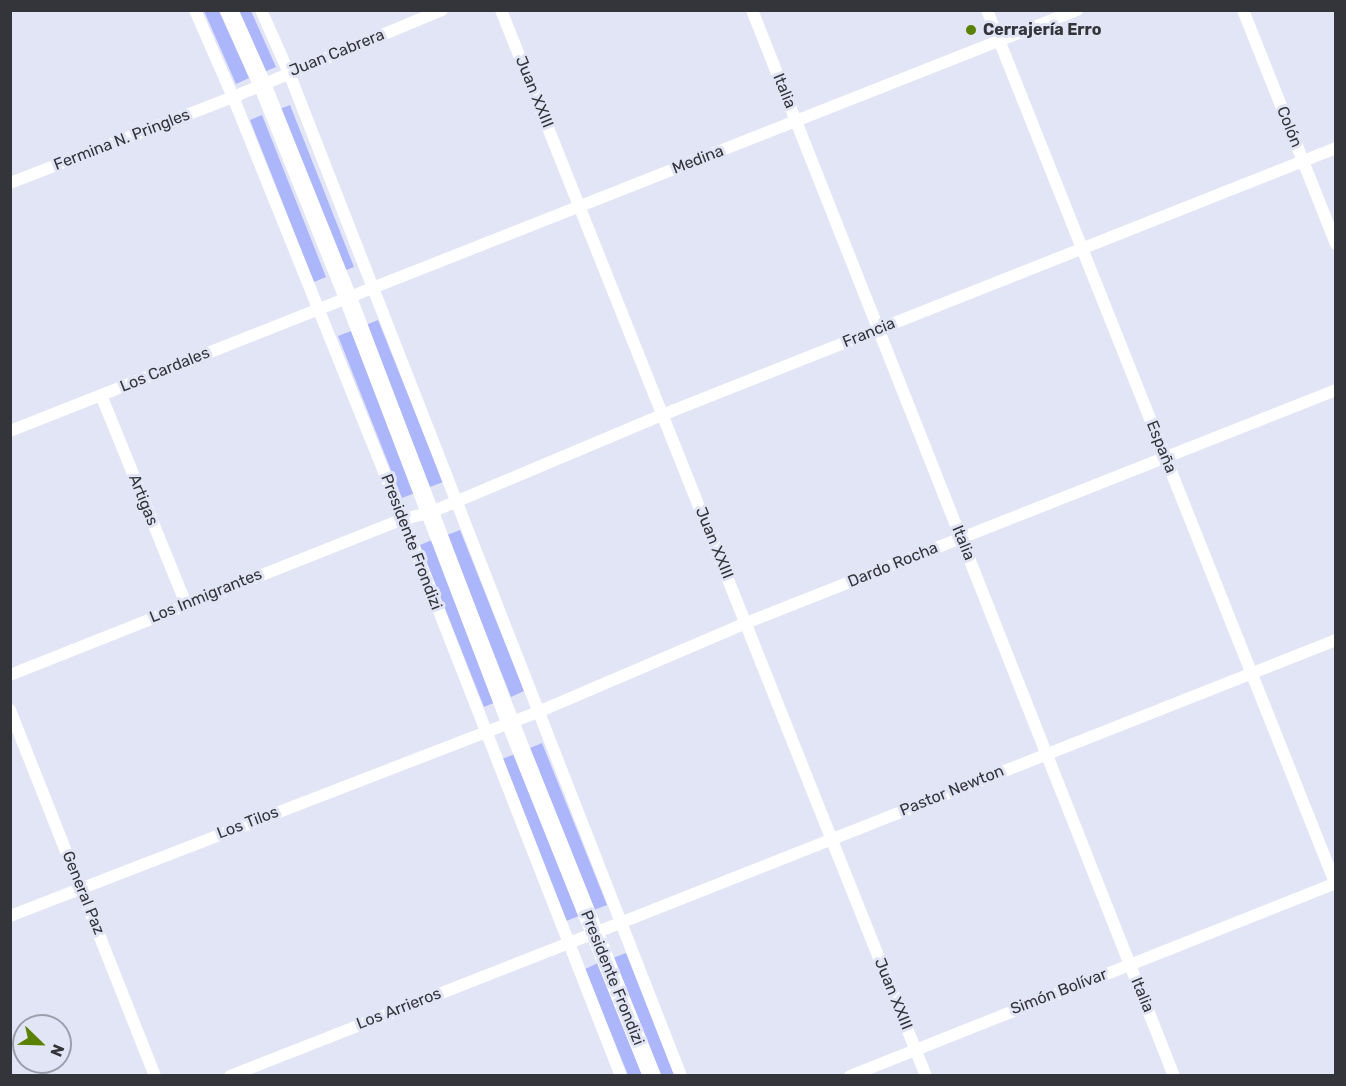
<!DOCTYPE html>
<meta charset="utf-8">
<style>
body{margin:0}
#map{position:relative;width:1346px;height:1086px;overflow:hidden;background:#e2e5f5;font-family:Rubik,sans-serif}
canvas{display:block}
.frame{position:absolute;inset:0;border:12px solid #34353b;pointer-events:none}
.north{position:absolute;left:12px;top:1014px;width:60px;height:60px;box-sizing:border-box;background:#e2e5f5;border:2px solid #9c9fab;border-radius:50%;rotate:113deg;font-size:16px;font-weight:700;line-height:24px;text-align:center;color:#34353b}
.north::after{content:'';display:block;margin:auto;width:21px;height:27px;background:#5b8100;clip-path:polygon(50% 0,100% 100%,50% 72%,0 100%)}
</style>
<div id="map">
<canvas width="1346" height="1086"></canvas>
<div class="frame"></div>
<div class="north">N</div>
</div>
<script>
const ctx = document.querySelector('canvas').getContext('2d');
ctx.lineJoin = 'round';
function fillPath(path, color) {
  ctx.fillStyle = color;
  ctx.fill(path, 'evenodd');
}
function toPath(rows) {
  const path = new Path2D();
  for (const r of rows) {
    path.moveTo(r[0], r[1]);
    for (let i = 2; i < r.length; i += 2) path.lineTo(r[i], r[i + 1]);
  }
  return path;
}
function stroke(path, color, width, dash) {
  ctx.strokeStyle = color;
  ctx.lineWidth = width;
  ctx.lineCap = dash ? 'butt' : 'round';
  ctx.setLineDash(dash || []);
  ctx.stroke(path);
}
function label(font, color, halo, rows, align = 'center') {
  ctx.font = font + ' Rubik,sans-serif';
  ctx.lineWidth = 6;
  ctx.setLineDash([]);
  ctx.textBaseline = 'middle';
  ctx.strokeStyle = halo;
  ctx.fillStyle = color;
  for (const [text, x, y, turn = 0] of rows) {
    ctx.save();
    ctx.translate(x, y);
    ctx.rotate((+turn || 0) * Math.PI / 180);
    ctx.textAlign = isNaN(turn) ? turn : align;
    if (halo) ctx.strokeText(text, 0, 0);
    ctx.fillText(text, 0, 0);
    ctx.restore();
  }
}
const green = toPath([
 [204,11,219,11,249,78,236,84],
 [236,11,251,11,276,67,264,72],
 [290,105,354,267,341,272,277,110],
 [262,115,326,277,314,282,250,120],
 [378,320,443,482,430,487,366,325],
 [351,331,415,493,402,498,338,336],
 [460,530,524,691,511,697,447,535],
 [432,540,496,702,484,707,420,545],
 [542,743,607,905,594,910,530,748],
 [515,754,579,916,566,921,502,759],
 [626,953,674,1075,659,1075,613,958],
 [598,963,642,1075,628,1075,585,969]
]);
const street = toPath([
 [195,10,233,97,403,519,621,1076],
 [261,10,289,73,681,1076],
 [501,10,926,1076],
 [752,10,1174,1076],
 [987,10,1336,885],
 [1243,10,1336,244],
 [10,183,233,97,442,10],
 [101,395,186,604],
 [10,431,1077,10],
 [10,675,403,519,429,513,662,415,1336,148],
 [10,710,155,1076],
 [10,916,538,712,746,623,1336,390],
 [230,1076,620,923,1336,640],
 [850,1076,1336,883]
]);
const secondary = toPath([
 [229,10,262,84,348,298,510,722,652,1076]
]);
const markers = [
 [971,30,6,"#5b8100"]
];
const poiNames = [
 ["Cerrajería Erro",983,30]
];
const streetNames = [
 ["Juan Cabrera",337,53,-22],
 ["Italia",784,91,68],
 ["Juan XXIII",534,92,68],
 ["Colón",1289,127,68],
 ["Fermina N. Pringles",122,140,-21],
 ["Medina",698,160,-21],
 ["Francia",869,333,-22],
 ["Los Cardales",165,370,-22],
 ["España",1161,447,68],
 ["Artigas",143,500,68],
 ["Presidente Frondizi",411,542,69],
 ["Juan XXIII",714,543,68],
 ["Italia",963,543,68],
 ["Dardo Rocha",893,565,-22],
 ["Los Inmigrantes",206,596,-22],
 ["Pastor Newton",952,791,-22],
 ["Los Tilos",248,823,-21],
 ["General Paz",83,893,68],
 ["Presidente Frondizi",612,978,68],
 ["Simón Bolívar",1059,992,-21],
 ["Juan XXIII",893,994,68],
 ["Italia",1142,995,68],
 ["Los Arrieros",399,1009,-21]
];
fillPath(green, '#acb6fa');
stroke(street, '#fff', 12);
stroke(secondary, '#fff', 18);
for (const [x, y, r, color] of markers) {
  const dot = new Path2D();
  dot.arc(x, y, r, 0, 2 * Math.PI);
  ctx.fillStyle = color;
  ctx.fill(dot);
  stroke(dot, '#e2e5f5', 2);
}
label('bold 16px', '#34353b', '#e2e5f5', poiNames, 'left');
label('16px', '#34353b', '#e2e5f5', streetNames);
</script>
